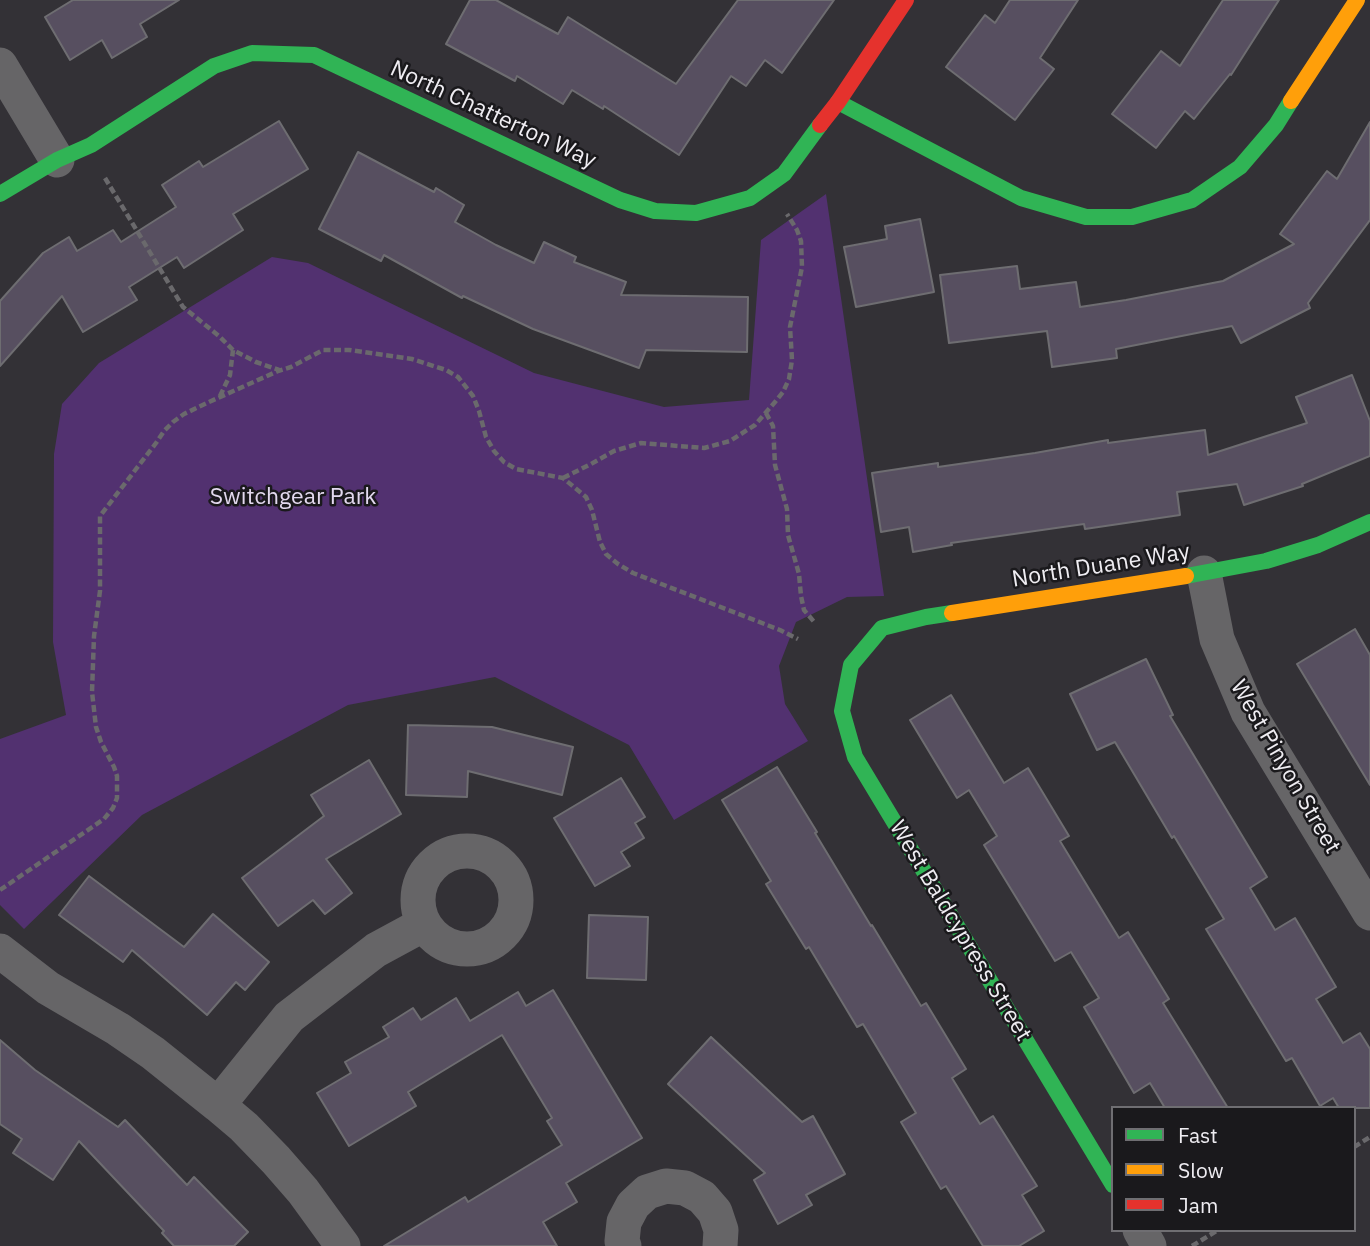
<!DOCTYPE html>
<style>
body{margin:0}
#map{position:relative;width:1370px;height:1246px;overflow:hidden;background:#333136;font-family:"IBM Plex Sans",sans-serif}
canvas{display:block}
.legend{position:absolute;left:1111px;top:1106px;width:245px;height:126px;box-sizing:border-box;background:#1a191c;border:2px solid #6f6e72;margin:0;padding:9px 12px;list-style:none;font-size:21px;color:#efedf2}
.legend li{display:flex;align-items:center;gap:14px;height:35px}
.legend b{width:35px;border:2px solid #6f6e72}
</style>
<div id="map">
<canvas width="1370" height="1246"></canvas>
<ul class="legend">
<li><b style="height:9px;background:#30b455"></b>Fast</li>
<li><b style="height:9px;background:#ff9f0a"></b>Slow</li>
<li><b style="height:9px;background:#e5322d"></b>Jam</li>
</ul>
</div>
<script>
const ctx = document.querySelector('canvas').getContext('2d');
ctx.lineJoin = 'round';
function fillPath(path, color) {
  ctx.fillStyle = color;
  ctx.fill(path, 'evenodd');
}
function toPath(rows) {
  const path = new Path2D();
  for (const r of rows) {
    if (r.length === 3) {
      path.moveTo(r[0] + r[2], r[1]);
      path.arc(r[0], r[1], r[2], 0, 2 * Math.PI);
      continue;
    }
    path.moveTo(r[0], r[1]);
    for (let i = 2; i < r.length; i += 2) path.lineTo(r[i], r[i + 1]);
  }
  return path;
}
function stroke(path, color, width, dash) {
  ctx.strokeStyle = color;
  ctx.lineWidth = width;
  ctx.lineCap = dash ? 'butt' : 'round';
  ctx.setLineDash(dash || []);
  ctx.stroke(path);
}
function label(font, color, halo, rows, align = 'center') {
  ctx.font = font + ' "IBM Plex Sans",sans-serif';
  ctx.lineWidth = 5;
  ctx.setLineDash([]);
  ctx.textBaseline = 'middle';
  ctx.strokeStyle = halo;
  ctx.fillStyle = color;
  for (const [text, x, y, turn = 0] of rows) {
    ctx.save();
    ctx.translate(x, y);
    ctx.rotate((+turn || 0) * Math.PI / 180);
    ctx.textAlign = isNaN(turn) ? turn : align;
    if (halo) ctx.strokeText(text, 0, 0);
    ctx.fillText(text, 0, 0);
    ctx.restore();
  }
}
const green = toPath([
 [826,194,884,596,847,597,796,622,779,666,785,704,808,741,674,820,629,745,495,677,348,705,142,815,24,929,0,905,0,739,66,715,53,642,54,454,62,404,99,363,272,257,308,263,534,373,664,407,749,400,761,240]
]);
const building = toPath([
 [73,0,179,0,140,24,147,37,112,58,102,40,70,60,45,17,73,0],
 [470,0,496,0,558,34,568,17,676,84,738,0,834,0,782,73,765,60,746,86,731,76,679,155,604,106,603,109,572,90,563,104,517,76,515,81,446,44,470,0],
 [1010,0,1078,0,1040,58,1054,69,1015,120,946,67,985,15,995,23,1010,0],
 [1223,0,1279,0,1231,75,1230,74,1194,119,1185,111,1156,148,1112,114,1161,51,1180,66,1223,0],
 [279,121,308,169,233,214,243,230,184,268,177,257,129,287,137,300,83,332,62,296,0,366,0,301,43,253,69,237,77,251,113,230,121,242,176,207,162,185,199,161,203,167,279,121],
 [1370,122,1370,220,1308,303,1310,308,1241,343,1232,326,1116,349,1117,358,1052,367,1047,331,949,343,940,275,1017,266,1020,289,1076,282,1080,307,1126,300,1223,281,1294,244,1280,234,1327,171,1337,179,1370,122],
 [358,152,434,192,436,188,464,205,455,222,496,245,534,263,544,242,576,257,574,262,626,282,621,295,748,297,747,352,646,350,639,368,533,329,463,296,462,298,384,255,381,261,319,229,358,152],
 [920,219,934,292,856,307,844,247,887,239,885,226,920,219],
 [1352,375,1370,421,1370,456,1302,484,1303,486,1244,505,1237,484,1177,492,1180,515,1085,529,1084,524,951,543,952,545,913,552,909,527,881,532,872,473,938,463,938,467,1035,453,1108,440,1108,443,1205,430,1208,455,1307,423,1296,397,1352,375],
 [1355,629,1370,655,1370,785,1297,664,1355,629],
 [1146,659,1173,715,1170,716,1267,877,1250,888,1275,930,1295,918,1336,987,1316,999,1343,1043,1360,1033,1370,1049,1370,1108,1339,1108,1333,1098,1320,1106,1292,1058,1286,1061,1206,929,1224,919,1174,836,1172,838,1115,742,1097,750,1070,694,1146,659],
 [951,695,1004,783,1028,768,1069,836,1060,841,1119,938,1128,932,1169,999,1163,1003,1228,1108,1165,1108,1150,1083,1134,1093,1084,1007,1099,998,1071,952,1055,961,984,845,997,836,969,790,957,798,910,720,951,695],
 [408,725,492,727,573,747,562,795,468,771,467,797,406,795,408,725],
 [369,760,401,814,326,859,352,893,325,914,313,900,278,926,242,878,324,816,311,795,369,760],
 [777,767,817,832,815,833,871,926,872,925,921,1006,926,1003,966,1069,952,1078,980,1124,993,1116,1037,1186,1022,1195,1044,1231,1019,1246,983,1246,946,1186,941,1189,901,1122,916,1113,863,1024,857,1027,809,947,806,949,766,884,771,881,722,800,777,767],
 [621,778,645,817,635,823,644,838,621,852,630,866,595,886,554,818,621,778],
 [89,876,184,947,213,914,269,962,245,990,236,982,207,1015,132,950,123,962,59,915,89,876],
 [589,915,648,917,646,980,587,978,589,915],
 [553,990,642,1138,566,1183,577,1202,543,1222,557,1246,384,1246,465,1197,468,1202,562,1145,547,1121,552,1118,502,1035,408,1092,416,1106,349,1146,317,1093,351,1073,345,1062,389,1037,383,1027,413,1008,421,1020,456,998,470,1021,518,992,526,1006,553,990],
 [711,1037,802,1122,813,1116,845,1174,806,1195,812,1205,778,1224,754,1180,765,1173,668,1084,711,1037],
 [0,1040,35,1070,118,1127,125,1120,187,1185,194,1177,248,1232,234,1246,174,1246,162,1233,164,1231,79,1141,53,1180,13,1153,22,1139,0,1124,0,1040]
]);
const path = toPath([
 [105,178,183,307,219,336,233,350,256,362,279,370],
 [220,396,230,375,233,350],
 [766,413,773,426,775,465,787,509,788,535,799,574,801,596,804,610,815,623],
 [563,478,591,464,614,451,641,443,704,448,730,441,755,425,775,402,783,392,789,379,792,360,790,327,802,267,801,241,797,230,787,214],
 [0,890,104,819,113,808,117,798,117,776,114,767,101,742,96,727,92,692,94,636,100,591,100,516,156,443,164,431,173,422,184,414,209,402,278,371,291,367,323,350,349,350,412,359,446,370,458,377,473,396,479,411,486,437,494,451,504,462,516,469,563,478,586,497,592,510,600,542,606,554,618,564,633,573,780,630,798,639],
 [1354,1147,1370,1137],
 [1192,1246,1218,1230]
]);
const street = toPath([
 [0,65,57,160],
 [1204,573,1217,639,1248,712,1370,913],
 [467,900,49],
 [0,951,48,988,118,1029,153,1053,218,1105,244,1127,276,1160,303,1191,343,1246],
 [218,1105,289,1017,376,950,424,924],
 [1140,1230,1149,1246],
 [624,1246,622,1241,624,1222,633,1205,647,1192,666,1186,685,1188,702,1197,715,1212,721,1230,720,1246]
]);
const fast = toPath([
 [838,102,1021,198,1086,217,1132,217,1192,200,1240,167,1276,125,1291,101],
 [0,194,57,160,91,145,214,66,252,53,314,55,620,200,655,211,696,213,750,198,784,174,820,125],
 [1186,576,1266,561,1318,545,1370,522],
 [952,613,926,617,882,628,851,665,842,711,855,757,1113,1185]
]);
const slow = toPath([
 [1291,101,1357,0],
 [952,613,1186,576]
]);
const jam = toPath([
 [820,125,838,102,906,0]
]);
const streetNames = [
 ["North Chatterton Way",493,115,25],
 ["North Duane Way",1101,566,-9],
 ["West Pinyon Street",1285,767,60],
 ["West Baldcypress Street",960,931,59]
];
const parkNames = [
 ["Switchgear Park",293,497]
];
fillPath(green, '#523170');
fillPath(building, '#574f60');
stroke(building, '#6e6d71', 2);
stroke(path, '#6a696c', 4.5, [7, 3.5]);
stroke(street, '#666567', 35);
stroke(fast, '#30b455', 16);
stroke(slow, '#ff9f0a', 16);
stroke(jam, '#e5322d', 16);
label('23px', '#efedf2', '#1a191c', streetNames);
label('23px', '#e3d9ef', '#1a191c', parkNames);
</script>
